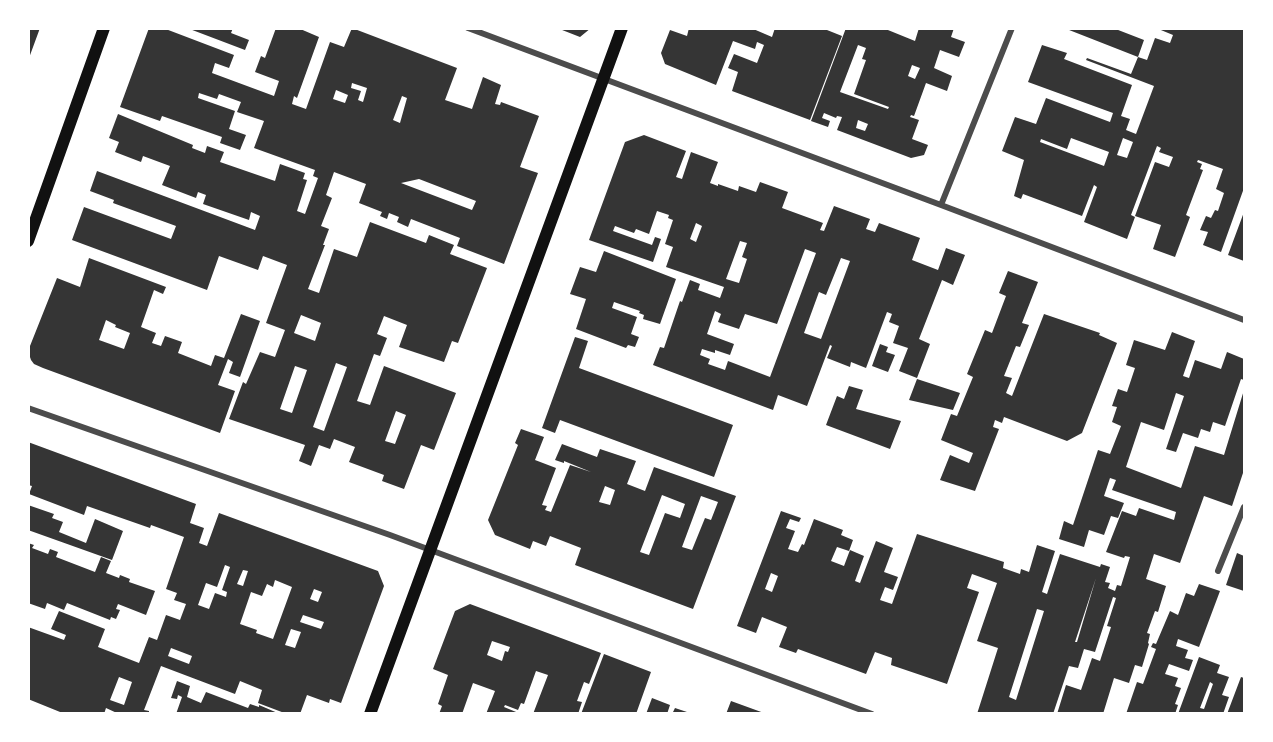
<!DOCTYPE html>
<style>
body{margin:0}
#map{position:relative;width:1273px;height:742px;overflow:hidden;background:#fff;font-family:"Work Sans",sans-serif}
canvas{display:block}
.frame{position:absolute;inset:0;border:30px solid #fff;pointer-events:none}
</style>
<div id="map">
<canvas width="1273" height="742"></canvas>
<div class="frame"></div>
</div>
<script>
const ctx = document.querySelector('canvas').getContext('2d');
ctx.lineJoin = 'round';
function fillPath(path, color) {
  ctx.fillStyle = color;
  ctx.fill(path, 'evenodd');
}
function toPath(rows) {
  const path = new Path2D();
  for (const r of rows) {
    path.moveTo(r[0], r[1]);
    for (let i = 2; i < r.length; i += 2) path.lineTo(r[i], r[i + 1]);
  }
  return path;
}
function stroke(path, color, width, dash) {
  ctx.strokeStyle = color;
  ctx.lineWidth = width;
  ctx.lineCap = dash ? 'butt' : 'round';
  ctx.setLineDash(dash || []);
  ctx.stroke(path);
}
const building = toPath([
 [28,28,40,28,29,58,28,58],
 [149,28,163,28,234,55,229,68,215,63,212,73,274,96,279,81,255,72,261,56,265,58,276,28,298,28,319,37,297,98,294,96,292,104,306,109,330,42,344,47,352,28,457,68,445,100,472,109,483,77,501,85,495,104,500,105,501,102,539,116,520,167,538,173,504,264,457,246,460,238,411,219,408,227,397,222,399,217,389,213,387,219,380,216,382,212,359,203,366,184,334,172,326,195,332,198,321,226,329,229,323,245,325,245,308,289,319,293,334,249,357,257,370,222,426,243,429,235,454,245,450,254,487,268,458,343,452,341,444,362,399,347,407,325,384,316,377,334,387,338,380,356,374,354,357,401,370,405,384,366,456,393,434,450,421,445,404,489,382,481,384,475,349,462,355,447,334,439,330,449,319,445,311,466,299,461,305,445,229,419,243,382,246,384,260,352,275,357,285,330,266,323,287,265,263,256,258,270,219,256,207,290,72,240,84,207,171,239,176,226,113,203,114,200,90,191,97,171,255,230,260,216,251,212,249,220,203,204,206,195,198,192,196,198,162,185,170,166,143,156,141,162,115,152,119,142,109,138,118,114,193,145,192,148,205,153,207,146,224,152,220,162,275,181,280,164,305,173,303,179,307,180,297,211,305,214,318,178,313,176,315,170,254,148,264,121,237,112,241,102,219,94,217,99,199,93,198,98,235,111,229,129,246,135,240,150,220,143,222,137,162,116,160,121,120,107],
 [352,83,367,88,363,102,358,100,361,91,351,88],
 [336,90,348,95,345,103,333,99],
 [402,96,407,98,400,123,393,120],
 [419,179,476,201,472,210,401,183],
 [301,315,321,323,315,341,294,333],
 [336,363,347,367,324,431,313,427],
 [295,366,307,370,292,413,280,409],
 [396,411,406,415,395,444,385,441],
 [187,28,233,28,231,33,249,40,245,50],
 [557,28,591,28,580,37],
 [689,28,751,28,772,37,775,28,822,28,842,36,810,120,732,91,738,72,728,68,734,54,757,63,764,45,757,42,755,49,733,41,716,85,665,64,661,53,670,30,687,36],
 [846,28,883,28,915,41,919,28,954,28,951,37,965,42,959,57,940,50,934,68,952,76,947,91,926,83,914,116,911,115,910,117,919,120,912,139,928,145,924,155,911,158,837,130,842,117,837,116,836,118,824,113,822,118,830,121,828,127,811,121],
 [858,45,866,48,862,59,866,60,854,94,889,107,888,109,840,92],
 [912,65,920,68,915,79,908,76],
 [858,120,868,124,865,131,856,128],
 [1064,28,1113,28,1144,40,1138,57,1147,60,1155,38,1170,43,1173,35,1156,28,1244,28,1244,188,1221,252,1203,245,1208,232,1200,230,1206,216,1211,218,1215,210,1218,211,1224,193,1216,189,1223,169,1198,160,1197,162,1202,164,1200,169,1203,170,1186,215,1190,217,1175,257,1153,249,1161,225,1135,216,1155,162,1169,167,1173,157,1159,152,1161,148,1157,146,1131,215,1135,217,1127,239,1084,222,1097,187,1094,185,1082,216,1023,194,1021,199,1014,196,1024,160,1002,151,1015,117,1036,124,1046,98,1110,122,1113,113,1028,82,1042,45,1067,53,1064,59,1132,85,1121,116,1130,119,1126,130,1136,134,1154,86,1086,60,1087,58,1131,74,1138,57],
 [1071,138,1109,152,1104,166,1040,142,1041,139,1067,149],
 [1123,138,1133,142,1127,158,1117,155],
 [644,135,686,151,676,177,682,179,691,152,718,162,710,183,718,186,718,184,738,191,739,186,756,192,760,182,788,192,782,208,823,223,820,230,824,231,834,206,870,219,866,229,875,232,879,223,920,238,912,260,938,270,946,248,965,255,953,285,942,280,919,339,930,344,917,378,899,371,908,348,893,343,899,326,889,322,892,314,887,312,866,368,851,362,850,367,827,358,832,346,830,345,807,406,778,395,773,410,653,365,660,347,664,348,680,301,682,302,690,280,700,284,698,290,720,298,724,287,666,267,673,247,665,244,673,220,668,218,669,215,657,211,649,234,636,229,634,233,615,226,613,231,652,245,655,237,661,239,653,262,589,240,625,142],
 [696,223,702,226,696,242,690,239],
 [740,241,747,243,742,257,747,259,739,283,726,279],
 [805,249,816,253,770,377,728,361,725,370,708,364,710,359,700,355,702,349,715,353,715,350,730,355,734,344,707,334,715,311,721,314,718,322,739,329,745,314,777,324],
 [841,258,850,261,821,339,804,333,819,292,826,295],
 [1244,212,1244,261,1228,255],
 [604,251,676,279,660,324,643,319,644,315,639,313,640,311,614,302,612,308,637,317,631,334,639,337,635,347,628,345,626,348,576,329,586,299,570,294,580,267,596,272],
 [89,258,166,287,163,294,154,290,141,327,156,333,152,343,161,346,165,336,182,342,178,353,211,366,215,355,224,358,241,314,260,321,240,377,229,373,233,362,228,359,218,385,235,391,220,433,43,368,34,364,31,360,28,351,57,278,80,287],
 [106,320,116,325,115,327,130,333,124,349,99,340],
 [1008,271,1038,282,1022,323,1029,325,1020,347,1016,346,1004,376,1012,378,1006,393,1012,396,1044,314,1100,333,1099,335,1117,343,1082,433,1067,441,1004,417,1002,423,995,420,993,427,999,429,975,491,940,480,950,455,969,463,973,453,941,440,951,414,957,416,973,377,967,374,985,330,992,333,1006,296,999,293],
 [1172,332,1195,341,1183,376,1189,378,1195,360,1221,369,1227,352,1244,359,1244,380,1241,379,1225,426,1213,422,1210,432,1201,429,1198,438,1183,433,1176,452,1166,449,1184,396,1176,393,1164,430,1141,422,1126,467,1181,488,1195,446,1224,455,1244,390,1244,470,1232,506,1204,496,1180,563,1154,554,1146,579,1166,586,1158,612,1155,611,1147,633,1150,634,1148,643,1149,644,1142,667,1135,665,1129,683,1114,678,1103,714,1057,714,1066,685,1081,690,1092,658,1100,661,1111,627,1107,626,1116,598,1113,597,1095,652,1084,649,1078,668,1069,666,1053,714,977,714,998,648,977,641,997,583,972,574,967,588,979,592,947,684,891,665,892,658,875,652,866,674,798,649,796,653,779,647,787,627,762,617,756,633,737,626,781,511,801,518,799,522,790,519,786,528,795,531,788,549,798,552,802,544,804,545,814,519,843,530,841,535,853,540,849,551,837,547,831,561,844,566,850,550,864,556,855,581,860,583,876,541,893,548,884,572,898,577,893,590,885,587,880,600,892,604,917,534,1004,562,1003,568,1020,574,1021,569,1029,572,1037,545,1055,551,1042,592,1047,594,1060,554,1100,567,1101,564,1110,567,1105,582,1110,583,1108,588,1115,591,1117,585,1121,586,1130,557,1125,556,1124,558,1106,552,1122,511,1136,516,1139,508,1174,520,1176,512,1112,490,1116,480,1110,478,1104,496,1124,503,1118,518,1111,516,1104,535,1089,530,1084,547,1059,539,1064,521,1073,525,1098,450,1110,454,1121,426,1112,422,1117,407,1112,406,1118,389,1127,392,1135,368,1126,365,1134,340,1165,350],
 [771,573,778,576,772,592,765,589],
 [1096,578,1077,642,1075,642],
 [1037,609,1044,611,1016,700,1009,697],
 [575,337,588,341,579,368,733,425,714,477,560,420,555,433,542,428],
 [880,344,888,347,886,352,895,355,888,372,872,366],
 [917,379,960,393,953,410,909,400],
 [849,386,863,390,856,409,901,421,890,449,826,425,837,396,844,399],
 [521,429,544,437,535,460,556,468,542,505,547,506,545,510,551,512,570,465,591,472,564,461,564,463,555,460,562,444,597,457,600,449,636,461,627,484,645,491,654,467,736,496,693,609,575,565,581,548,550,536,546,546,533,541,530,549,495,535,488,520,518,445,515,443],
 [605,486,615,490,610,505,599,502],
 [662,495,685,504,680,518,665,513,649,555,640,552],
 [701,496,718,502,711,520,705,518,692,550,682,547],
 [28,442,196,504,190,523,204,528,199,543,207,546,219,513,378,571,384,586,341,703,330,699,329,703,307,695,300,714,287,714,258,703,262,690,240,681,235,694,161,666,144,710,149,711,149,714,119,714,106,708,104,714,65,714,28,699,28,627,64,640,66,635,51,629,59,611,105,629,98,647,139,663,149,637,157,640,166,615,180,620,186,604,174,600,177,593,166,589,184,537,151,525,150,528,87,506,84,515,29,494,32,486,28,485],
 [225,565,230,567,222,590,227,592,226,597,215,593,209,609,198,605,206,583,217,587],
 [243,570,248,571,243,586,237,584],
 [275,580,292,587,273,639,256,633,257,630,240,624,251,592,262,596,267,584,273,587],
 [314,589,322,592,318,602,310,599],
 [303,615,324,622,321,629,300,622],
 [291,629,301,632,295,648,285,645],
 [171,648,192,656,189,664,168,656],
 [119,677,132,682,124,705,110,700],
 [28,505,54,514,52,518,63,522,59,532,86,543,95,519,123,531,112,560,28,530],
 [28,543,34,545,32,548,48,554,50,549,58,552,56,557,95,572,101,557,111,561,106,573,119,578,120,575,130,579,129,582,155,591,146,615,118,604,116,609,120,610,116,619,111,617,110,620,67,603,64,610,47,603,45,609,28,603],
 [1237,553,1244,556,1244,591,1226,585],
 [1199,584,1220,591,1199,647,1178,639,1176,646,1188,650,1185,658,1193,660,1189,671,1169,664,1165,674,1178,678,1175,686,1181,688,1175,704,1178,705,1175,714,1126,714,1137,682,1143,684,1156,649,1151,647,1153,643,1156,644,1170,611,1178,615,1186,593,1194,596],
 [470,604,601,653,589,684,584,682,577,701,582,702,578,714,533,714,548,675,536,671,524,704,521,703,518,710,505,705,504,707,521,714,486,714,495,691,473,683,462,714,439,714,442,706,438,704,448,675,433,669,455,611],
 [492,641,510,647,508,652,505,651,502,661,487,655],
 [604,654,651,672,636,714,581,714],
 [1199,657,1220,665,1217,673,1229,677,1222,695,1229,697,1223,714,1178,714],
 [1210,682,1213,684,1204,709,1200,708],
 [1241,677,1244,678,1244,714,1227,714],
 [177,681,190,686,187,697,201,703,206,692,248,708,250,704,259,707,259,705,280,714,176,714,182,697,178,695,177,699,171,698],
 [652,698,670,705,667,714,646,714],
 [731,701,764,713,764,714,726,714],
 [675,708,690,713,690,714,672,714]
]);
const minor = toPath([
 [468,28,941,205,1244,320],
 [941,205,1012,28],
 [28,408,390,535,872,714],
 [1218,571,1244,507]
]);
const secondary = toPath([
 [28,241,104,28],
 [370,714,622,28]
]);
fillPath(building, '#353535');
stroke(minor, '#4c4c4c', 6);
stroke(secondary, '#111', 12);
</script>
